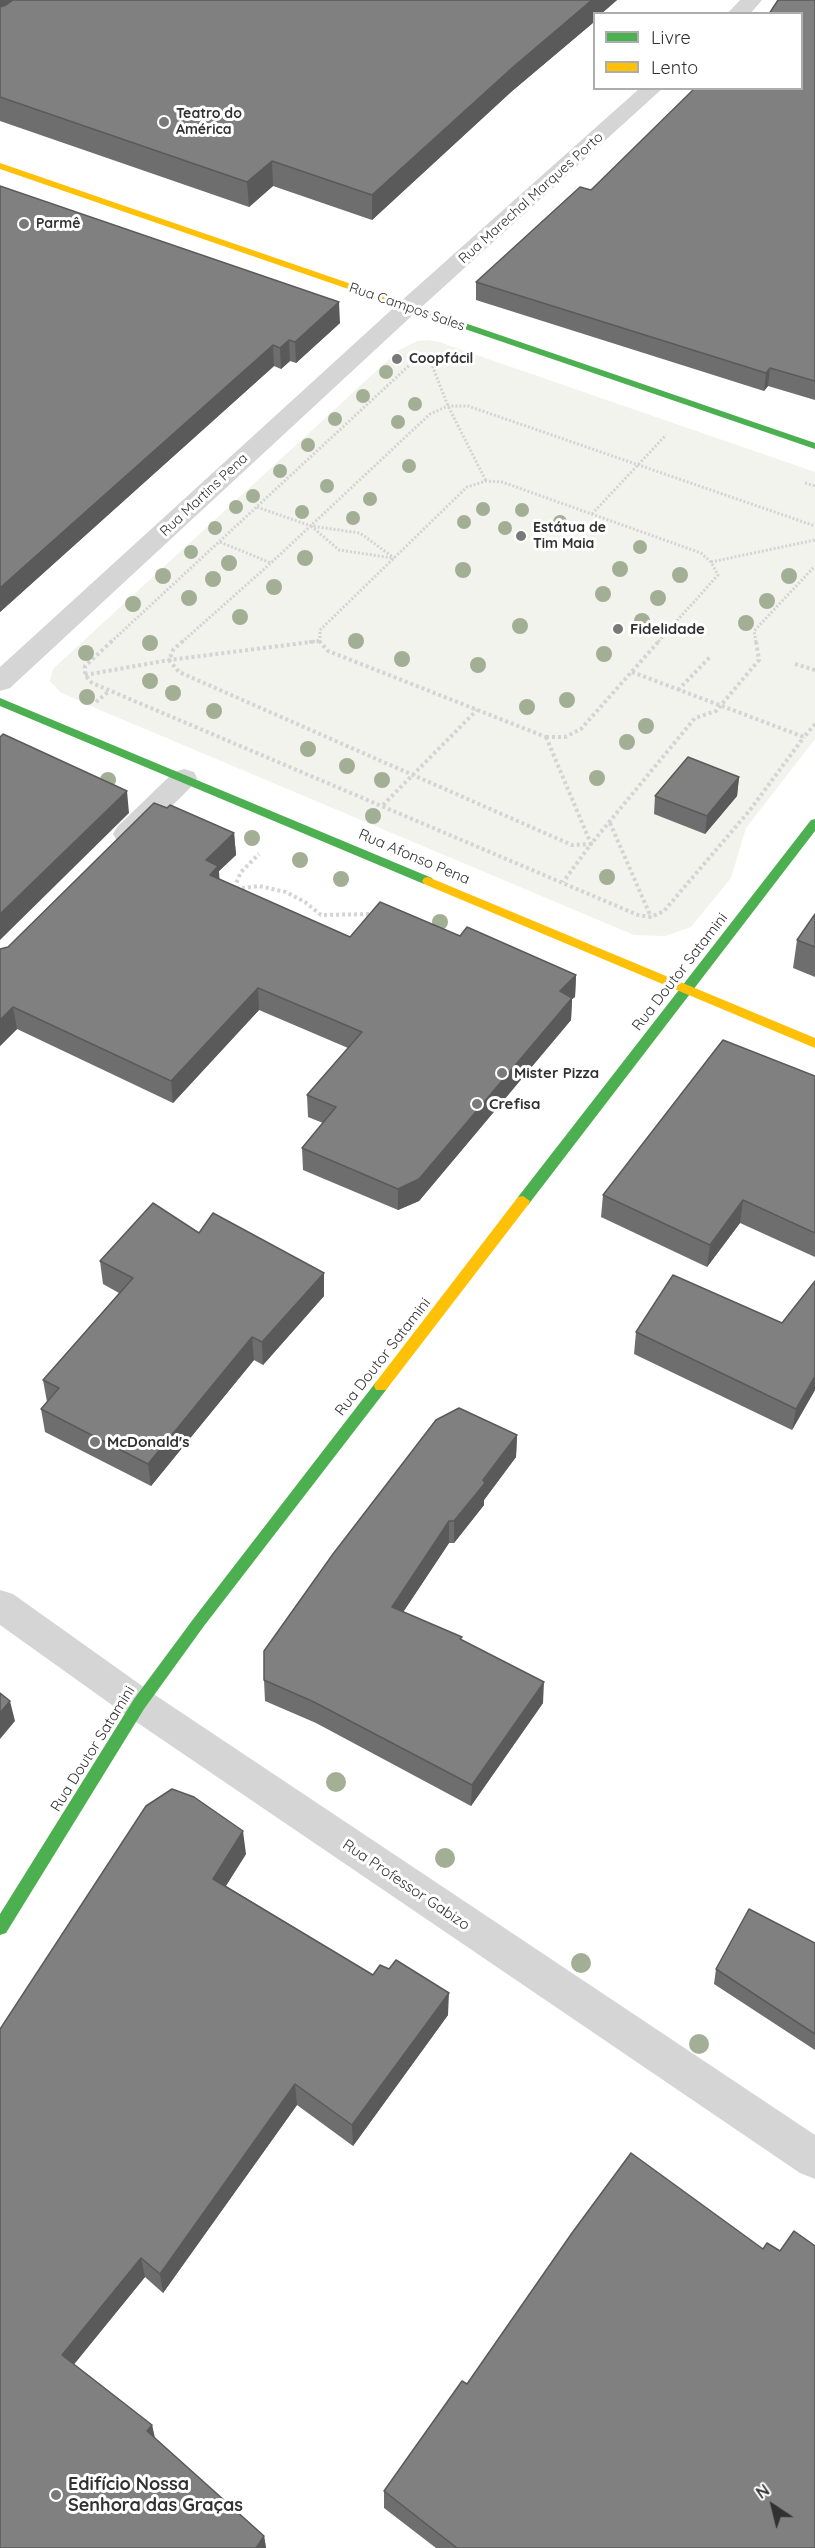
<!DOCTYPE html>
<meta charset="utf-8">
<style>
body{margin:0}
#map{position:relative;width:815px;height:2548px;overflow:hidden;background:#fff;font-family:Quicksand,sans-serif}
canvas{display:block}
.legend{position:absolute;left:593px;top:12px;width:210px;height:78px;box-sizing:border-box;background:#fff;border:2px solid #adadad;margin:0;padding:8px 10px;list-style:none;font-size:18px;color:#313131}
.legend li{display:flex;align-items:center;gap:12px;height:30px}
.legend b{width:30px;border:2px solid #adadad}
.north{position:absolute;left:743px;top:2476px;width:60px;height:60px;-webkit-text-stroke:4px #fff;paint-order:stroke;rotate:325deg;font-size:16px;font-weight:700;line-height:24px;text-align:center;color:#313131}
.north::after{content:'';display:block;margin:auto;width:21px;height:27px;background:#313131;clip-path:polygon(50% 0,100% 100%,50% 72%,0 100%)}
</style>
<div id="map">
<canvas width="815" height="2548"></canvas>
<ul class="legend">
<li><b style="height:8px;background:#4caf50"></b>Livre</li>
<li><b style="height:8px;background:#ffc107"></b>Lento</li>
</ul>
<div class="north">N</div>
</div>
<script>
const ctx = document.querySelector('canvas').getContext('2d');
ctx.lineJoin = 'round';
function fillPath(path, color) {
  ctx.fillStyle = color;
  ctx.fill(path, 'evenodd');
}
function toPath(rows) {
  const path = new Path2D();
  for (const r of rows) {
    path.moveTo(r[0], r[1]);
    for (let i = 2; i < r.length; i += 2) path.lineTo(r[i], r[i + 1]);
  }
  return path;
}
function stroke(path, color, width, dash) {
  ctx.strokeStyle = color;
  ctx.lineWidth = width;
  ctx.lineCap = dash ? 'butt' : 'round';
  ctx.setLineDash(dash || []);
  ctx.stroke(path);
}
function label(font, color, halo, rows, align = 'center') {
  ctx.font = font + ' Quicksand,sans-serif';
  ctx.lineWidth = 6;
  ctx.setLineDash([]);
  ctx.textBaseline = 'middle';
  ctx.strokeStyle = halo;
  ctx.fillStyle = color;
  for (const [text, x, y, turn = 0] of rows) {
    ctx.save();
    ctx.translate(x, y);
    ctx.rotate((+turn || 0) * Math.PI / 180);
    ctx.textAlign = isNaN(turn) ? turn : align;
    if (halo) ctx.strokeText(text, 0, 0);
    ctx.fillText(text, 0, 0);
    ctx.restore();
  }
}
const green = toPath([
 [428,340,439,342,815,472,815,739,746,828,731,878,691,927,665,936,634,935,100,710,60,692,50,681,53,669,399,350,417,341]
]);
const pathFar1 = toPath([
 [428,355,448,406,486,481],
 [805,483,815,486],
 [257,507,311,526,360,533,394,558],
 [592,514,666,435],
 [311,526,339,550,393,558],
 [220,542,271,563],
 [711,562,815,540],
 [111,642,414,361,432,355],
 [182,642,271,563,430,414,448,406,468,406,815,526],
 [309,642,319,641],
 [320,642,320,630,467,487,486,481,502,482,701,553,711,562,718,575,658,642],
 [756,642,754,631,815,566]
]);
const path = toPath([
 [112,641,85,666,85,675,92,683,638,915,651,917,664,911,750,810,804,737],
 [183,641,173,650,169,660,179,672,572,845,591,844,695,718,716,711,759,660,756,641],
 [319,641,328,651,546,737],
 [795,664,815,670],
 [632,672,804,737,815,724],
 [85,675,169,660,319,641],
 [678,690,711,656],
 [96,702,109,691],
 [546,737,565,737,581,729,659,641],
 [546,737,591,844,563,882],
 [383,805,477,710],
 [610,823,651,917],
 [234,888,241,872,259,854],
 [236,889,259,886,286,892,305,902,321,915,374,914]
]);
const lane = toPath([
 [184,769,194,772,197,778,194,784,137,841,127,843,117,841,113,834,117,827,174,772,184,769]
]);
const street = toPath([
 [740,0,762,0,750,14,727,14,740,0],
 [640,88,663,88,416,312,10,688,0,691,0,667,400,302,640,88],
 [0,1590,13,1594,152,1693,815,2135,815,2179,800,2173,126,1715,0,1625,0,1590]
]);
const fast = toPath([
 [386,296,815,443,815,449,383,301,381,299,386,296],
 [0,698,432,878,434,881,432,884,424,884,0,706,0,698],
 [815,819,815,831,528,1205,518,1205,516,1201,518,1197,811,820,815,819],
 [381,1380,386,1382,388,1386,386,1390,204,1626,144,1709,6,1933,0,1935,0,1914,134,1699,194,1618,376,1382,381,1380]
]);
const slow = toPath([
 [0,163,389,297,391,299,383,301,0,169,0,163],
 [428,877,815,1038,815,1048,424,884,422,881,424,878,428,877],
 [523,1196,530,1201,528,1205,386,1390,376,1390,374,1386,376,1382,518,1197,523,1196]
]);
const trees = [
 [386,372,7],
 [363,396,7],
 [415,404,7],
 [335,419,7],
 [398,422,7],
 [308,445,7],
 [409,466,7],
 [280,471,7],
 [327,486,7],
 [253,496,7],
 [370,499,7],
 [236,507,7],
 [483,509,7],
 [522,510,7],
 [302,512,7],
 [353,518,7],
 [464,522,7],
 [560,522,7],
 [215,528,7],
 [505,528,7],
 [640,547,7],
 [191,552,7],
 [305,558,8],
 [229,563,8],
 [620,569,8],
 [463,570,8],
 [680,575,8],
 [163,576,8],
 [789,576,8],
 [213,579,8],
 [274,587,8],
 [603,594,8],
 [189,598,8],
 [658,598,8],
 [767,601,8],
 [133,604,8],
 [240,617,8],
 [642,621,8],
 [746,623,8],
 [520,626,8],
 [356,641,8],
 [150,643,8],
 [86,653,8],
 [604,654,8],
 [402,659,8],
 [478,665,8],
 [150,681,8],
 [173,693,8],
 [87,697,8],
 [567,700,8],
 [527,707,8],
 [214,711,8],
 [646,726,8],
 [627,742,8],
 [308,749,8],
 [347,766,8],
 [597,778,8],
 [108,780,8],
 [382,780,8],
 [373,816,8],
 [252,838,8],
 [300,860,8],
 [607,877,8],
 [341,879,8],
 [440,922,8],
 [336,1782,10],
 [445,1858,10],
 [581,1963,10],
 [699,2044,10]
];
const wall = toPath([
 [0,0,617,0,601,14,594,14,594,22,511,92,372,220,273,186,249,207,0,121],
 [815,0,815,400,768,386,764,391,476,300,476,282,591,190,801,88],
 [0,186,340,323,296,363,290,361,281,369,274,366,0,612],
 [739,777,737,796,705,834,654,814,655,796],
 [234,833,236,855,219,871,219,879,350,937,460,936,576,975,575,997,572,999,571,1020,419,1201,398,1210,303,1170,302,1148,323,1123,308,1117,307,1095,348,1048,259,1010,173,1103,17,1029,0,1046,0,949,8,947],
 [815,914,815,977,793,968,797,940],
 [815,1076,815,1257,740,1223,707,1267,601,1217,603,1195],
 [199,1233,324,1296,263,1365,254,1360,151,1486,45,1432,41,1409,47,1402,43,1380,119,1293,103,1284,100,1261],
 [782,1323,815,1390,792,1430,634,1354,636,1332],
 [517,1435,516,1457,484,1500,484,1505,454,1543,449,1543,403,1612,462,1640,543,1703,471,1806,316,1723,265,1701,264,1680],
 [246,1854,226,1886,373,1975,448,2015,353,2146,297,2105,163,2293,145,2277,74,2364,152,2425,154,2437,264,2536,266,2548,0,2548,0,2029],
 [815,1943,815,2050,714,1984,716,1969],
 [763,2249,780,2251,815,2548,436,2548,384,2508,384,2491,467,2384]
]);
const shadedWall = toPath([
 [0,0,17,0,0,11],
 [592,0,617,0,601,14,594,14,594,22,511,92,372,220,372,195,512,68],
 [272,161,273,186,249,207,247,182],
 [339,302,340,323,296,363,295,342],
 [289,340,290,361,281,369,280,348],
 [273,345,274,366,0,612,0,588],
 [770,368,768,386,764,391,766,373],
 [739,777,737,796,705,834,707,816],
 [127,791,129,813,0,940,0,914],
 [234,833,236,855,219,871,220,888,211,897,206,860],
 [576,975,575,997,572,999,571,1020,419,1201,398,1210,398,1189,560,991],
 [258,988,259,1010,173,1103,171,1081],
 [13,1007,17,1029,0,1046,0,1020],
 [743,1200,740,1223,707,1267,710,1245],
 [324,1273,324,1296,263,1365,262,1342],
 [252,1337,254,1360,151,1486,148,1464],
 [815,1376,815,1390,792,1430,796,1409],
 [517,1435,516,1457,484,1500,484,1505,454,1543,454,1521],
 [449,1521,449,1543,392,1629,392,1607],
 [544,1682,543,1703,471,1806,472,1785],
 [10,1701,15,1721,0,1739,0,1713],
 [243,1831,246,1854,216,1901,213,1879],
 [449,1993,448,2015,353,2146,352,2125],
 [295,2084,297,2105,163,2293,160,2274],
 [141,2258,145,2277,67,2373,62,2355],
 [152,2425,156,2442,147,2431],
 [264,2536,266,2548,256,2548]
]);
const building = toPath([
 [13,0,592,0,512,68,372,195,272,161,247,182,0,97,0,7,6,5,13,0],
 [778,0,815,0,815,381,770,368,766,373,476,282,580,187,591,190,695,88,801,88,801,14,769,14,778,0],
 [0,186,339,302,295,342,289,340,280,348,273,345,0,588,0,186],
 [3,734,127,791,0,914,0,737,3,734],
 [688,757,739,777,707,816,655,796,688,757],
 [154,803,167,808,170,805,234,833,206,860,218,866,210,875,350,937,380,902,460,936,467,927,576,975,560,991,572,998,419,1179,398,1189,302,1148,336,1107,307,1095,362,1032,258,988,171,1081,13,1007,0,1020,0,949,8,947,154,803],
 [815,914,815,947,797,940,815,914],
 [723,1040,815,1076,815,1233,743,1200,710,1245,603,1195,723,1040],
 [153,1203,199,1233,213,1213,324,1273,262,1342,252,1337,148,1464,41,1409,59,1388,43,1380,133,1278,100,1261,153,1203],
 [673,1275,782,1323,815,1281,815,1376,796,1409,636,1332,673,1275],
 [459,1408,517,1435,483,1480,485,1483,454,1521,449,1521,392,1607,462,1637,460,1639,544,1682,472,1785,314,1702,264,1680,264,1651,333,1554,436,1420,459,1408],
 [0,1693,10,1701,0,1713,0,1693],
 [172,1789,194,1797,243,1831,213,1879,373,1975,380,1965,389,1969,396,1960,449,1993,352,2125,295,2084,160,2274,141,2258,62,2355,152,2425,147,2431,264,2536,256,2548,0,2548,0,2029,146,1806,172,1789],
 [749,1909,815,1943,815,2034,716,1969,749,1909],
 [631,2153,763,2249,767,2243,780,2251,794,2231,815,2246,815,2548,457,2548,384,2491,462,2381,467,2384,572,2233,631,2153]
]);
const markers = [
 [164,122,6,"#797979"],
 [24,224,6,"#797979"],
 [397,359,6,"#797979"],
 [521,536,6,"#797979"],
 [618,629,6,"#797979"],
 [502,1073,6,"#797979"],
 [477,1104,6,"#797979"],
 [95,1442,6,"#797979"],
 [56,2495,6,"#797979"]
];
const farPoinames = [
 ["Teatro do",176,114],
 ["América",176,130],
 ["Parmê",36,224],
 ["Coopfácil",409,359],
 ["Estátua de",533,528],
 ["Tim Maia",533,544]
];
const farStreetnames = [
 ["Rua Marechal Marques Porto",531,198,-42],
 ["Rua Campos Sales",407,307,19],
 ["Rua Martins Pena",204,495,-43]
];
const poiNames = [
 ["Fidelidade",630,629],
 ["Mister Pizza",514,1073],
 ["Crefisa",489,1104],
 ["McDonald's",107,1442]
];
const streetNames = [
 ["Rua Afonso Pena",414,857,23],
 ["Rua Doutor Satamini",680,972,-52],
 ["Rua Doutor Satamini",383,1357,-52],
 ["Rua Doutor Satamini",93,1749,-58],
 ["Rua Professor Gabizo",406,1885,34]
];
const nearPoinames = [
 ["Edifício Nossa",68,2485],
 ["Senhora das Graças",68,2506]
];
fillPath(green, '#f1f3ec');
stroke(pathFar1, '#d4d4d4', 3, [2, 2]);
stroke(path, '#d4d4d4', 4, [3, 3]);
fillPath(lane, '#d5d5d5');
fillPath(street, '#d5d5d5');
fillPath(fast, '#4caf50');
fillPath(slow, '#ffc107');
ctx.fillStyle = '#a3af95';
for (const [x, y, r] of trees) {
  ctx.beginPath();
  ctx.arc(x, y, r, 0, 2 * Math.PI);
  ctx.fill();
}
fillPath(wall, '#6e6e6e');
fillPath(shadedWall, '#5a5a5a');
fillPath(building, '#808080');
stroke(building, '#5a5a5a', 1.5);
for (const [x, y, r, color] of markers) {
  const dot = new Path2D();
  dot.arc(x, y, r, 0, 2 * Math.PI);
  ctx.fillStyle = color;
  ctx.fill(dot);
  stroke(dot, '#fff', 2);
}
label('bold 14px', '#313131', '#fff', farPoinames, 'left');
label('14px', '#313131', '#fff', farStreetnames);
label('bold 15px', '#313131', '#fff', poiNames, 'left');
label('15px', '#313131', '#fff', streetNames);
label('bold 18px', '#313131', '#fff', nearPoinames, 'left');
</script>
